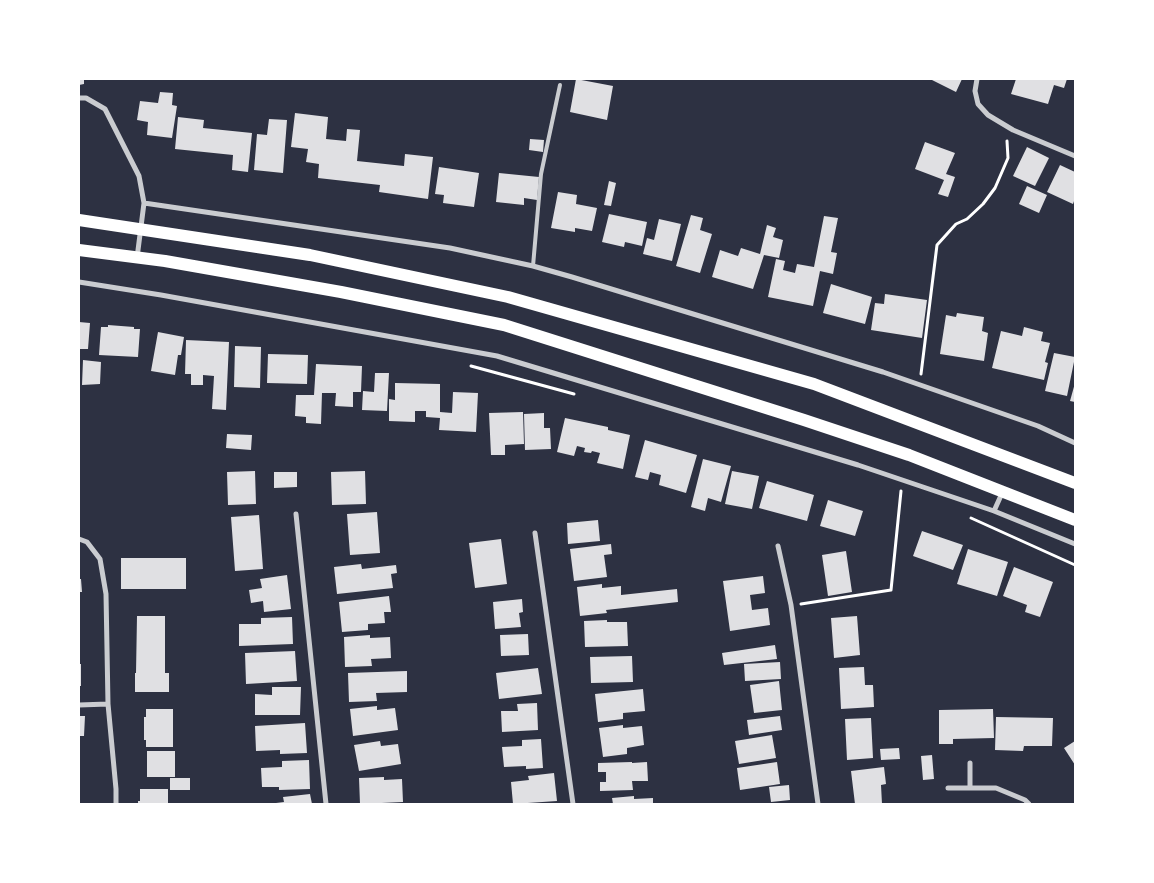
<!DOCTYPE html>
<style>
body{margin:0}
#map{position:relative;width:1154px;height:883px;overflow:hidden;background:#2d3142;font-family:"Roboto Condensed",sans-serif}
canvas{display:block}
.frame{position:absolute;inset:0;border:80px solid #fff;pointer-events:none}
</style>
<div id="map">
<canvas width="1154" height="883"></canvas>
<div class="frame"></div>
</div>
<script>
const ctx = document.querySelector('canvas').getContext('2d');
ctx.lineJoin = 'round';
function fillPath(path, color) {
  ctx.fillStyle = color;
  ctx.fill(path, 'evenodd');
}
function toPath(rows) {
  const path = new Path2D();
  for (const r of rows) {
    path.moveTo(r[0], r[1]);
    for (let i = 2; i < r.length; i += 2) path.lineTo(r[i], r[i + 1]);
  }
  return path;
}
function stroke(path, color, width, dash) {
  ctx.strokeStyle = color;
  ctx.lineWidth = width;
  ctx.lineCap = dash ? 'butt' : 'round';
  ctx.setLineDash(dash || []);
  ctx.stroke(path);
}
const building = toPath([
 [79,79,84,79,84,84,79,85],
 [576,79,613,86,607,120,570,112],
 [930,79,962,79,956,92],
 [1016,79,1067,79,1064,88,1054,85,1048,104,1011,94],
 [160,92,173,93,172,105,177,106,172,138,147,135,148,122,137,120,140,101,158,103],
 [295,113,328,117,326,139,346,141,347,129,360,130,357,161,404,166,405,154,433,157,428,199,379,192,380,185,318,178,319,164,306,162,308,149,291,147],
 [178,117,204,120,203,128,252,133,248,172,232,170,233,155,175,149],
 [269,119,287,120,283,173,254,170,257,134,267,135],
 [530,139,544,140,543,152,529,150],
 [925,142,955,153,946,174,955,177,948,197,938,194,944,180,915,169],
 [1027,147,1049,158,1035,186,1013,176],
 [1060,165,1075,172,1075,198,1073,204,1047,192],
 [439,167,479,173,474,207,443,203,444,195,435,194],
 [499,173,539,177,537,200,524,198,524,205,496,202],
 [609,181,616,183,611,206,604,205],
 [1027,186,1047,195,1039,213,1019,204],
 [558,192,577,195,576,204,597,208,592,231,575,228,575,232,551,228],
 [609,214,647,222,642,246,625,242,624,247,602,242],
 [691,215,703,218,700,230,712,234,700,273,676,266],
 [824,216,838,218,831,252,837,253,833,274,820,271,813,306,768,297,776,259,785,261,783,270,795,273,797,264,814,267],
 [659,219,681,224,672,261,643,254,647,238,654,240],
 [767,225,776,228,773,237,783,240,779,258,764,255,753,289,712,277,720,250,738,256,741,248,760,254],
 [831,284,872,297,865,324,823,313],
 [885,294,927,300,922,338,871,330,875,303,884,304],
 [957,313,984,317,982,331,988,333,984,361,940,354,946,315,956,317],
 [79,322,90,323,88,349,79,349],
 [108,325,134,327,134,329,140,329,138,357,99,355,101,327,108,327],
 [1024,327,1043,332,1041,341,1050,343,1045,362,1048,363,1044,380,992,368,1001,331,1022,336],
 [158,332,184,337,181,355,178,355,175,375,151,371],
 [186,340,229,342,226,410,212,409,214,376,203,375,203,385,191,385,191,374,185,374],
 [235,346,261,347,260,388,234,387],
 [1054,353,1075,357,1067,396,1045,391],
 [268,354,308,355,307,384,267,383],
 [83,360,101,362,100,384,82,385],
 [316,364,362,366,361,392,353,392,353,407,335,406,336,393,322,393,321,424,306,423,306,417,295,416,296,395,314,395],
 [375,373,389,373,387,411,362,410,363,391,374,392],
 [395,383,440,384,440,412,452,413,453,392,478,393,476,432,439,430,440,418,426,417,426,411,415,411,415,422,389,421,389,399,395,400],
 [1075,383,1075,402,1070,401],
 [523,412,524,444,505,445,505,455,491,455,489,413],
 [544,413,544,428,550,428,551,449,525,450,524,414],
 [565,418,608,427,608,430,630,435,623,469,597,463,600,453,592,451,591,453,584,452,585,448,577,446,574,456,557,452],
 [227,434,252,435,251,450,226,448],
 [645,440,697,455,686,493,659,485,661,475,650,472,648,480,635,477],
 [703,459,731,466,721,502,708,498,705,511,691,507],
 [255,471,256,504,228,505,227,472],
 [365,471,366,504,332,505,331,472],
 [732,471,759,476,752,509,725,504],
 [274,472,297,472,297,487,274,488],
 [767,481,814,495,807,521,759,508],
 [828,500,863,511,855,536,820,526],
 [377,512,380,553,350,555,347,514],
 [259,515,263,569,235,571,231,517],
 [598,520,600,541,568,544,567,523],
 [922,531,963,545,953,570,913,556],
 [501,539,507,584,475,588,469,543],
 [611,544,612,554,604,555,607,577,574,581,570,549],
 [968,549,1008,562,997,596,957,584],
 [846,551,852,592,828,596,822,555],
 [121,558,186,558,186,589,121,589],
 [361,564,362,569,396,565,397,573,391,574,393,588,337,594,334,567],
 [1014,567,1053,582,1040,617,1025,612,1027,605,1003,596],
 [287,575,291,609,264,612,263,601,251,603,249,590,262,588,260,579],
 [763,576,765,593,750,595,752,610,768,608,770,625,730,631,723,581],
 [79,579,81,579,82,592,79,592],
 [602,584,602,588,621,586,621,595,677,589,678,602,606,610,607,613,580,616,577,587],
 [389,596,391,612,384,612,385,623,368,624,368,630,342,632,339,602],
 [522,599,523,612,519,613,521,627,495,629,493,602],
 [137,616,165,616,165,673,169,673,169,692,135,692,135,673,136,673],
 [857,616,860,655,834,658,831,618],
 [292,617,293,644,239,646,239,624,261,624,261,618],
 [607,620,607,622,627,622,628,646,585,647,584,621],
 [528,634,529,655,501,656,500,635],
 [370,635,370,638,390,637,391,658,371,659,372,666,345,667,344,637],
 [775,645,777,659,724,665,722,653],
 [295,651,297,681,246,684,245,653],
 [632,656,633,682,591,683,590,657],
 [780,662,781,679,745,681,744,664],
 [79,664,81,664,81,686,79,686],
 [864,667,865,685,873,685,874,707,841,709,839,668],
 [538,668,542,694,499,699,496,673],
 [407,671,407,692,376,693,377,701,349,702,348,673],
 [779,681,782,710,754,713,750,685],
 [272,687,301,687,300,715,255,715,255,694,272,695],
 [643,689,645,711,623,713,623,719,598,722,595,694],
 [537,703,538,730,502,732,501,711,518,711,517,704],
 [377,706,377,710,395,708,398,730,353,736,350,709],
 [146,709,173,709,173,747,146,747,146,740,144,740,144,717,146,717],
 [993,709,994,738,953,739,953,744,939,744,939,710],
 [79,716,85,716,84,736,79,736],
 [780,716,782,730,749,735,747,720],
 [996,717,1053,718,1052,746,1024,746,1023,751,995,750],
 [871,718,873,758,847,760,845,719],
 [305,723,307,753,280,754,280,750,256,751,255,726],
 [623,725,623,728,642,726,644,745,627,748,627,754,603,757,599,728],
 [772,735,776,758,739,764,735,741],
 [541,739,543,768,526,769,526,766,504,767,502,747,522,746,522,740],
 [380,741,381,746,398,744,401,764,359,771,354,745],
 [1075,741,1075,765,1064,748],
 [899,748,900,759,881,760,880,749],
 [147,751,175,751,175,777,147,777],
 [932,755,934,779,923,780,921,756],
 [309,760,310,789,279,790,279,787,262,787,261,768,282,767,282,761],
 [632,762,632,763,647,762,648,781,632,781,633,790,600,791,600,782,606,782,606,772,598,772,598,763],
 [777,762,780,784,740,790,737,768],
 [884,767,886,784,881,785,882,804,855,804,851,771],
 [554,773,557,801,513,804,511,782,529,780,528,776],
 [384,777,384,780,402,779,403,802,360,804,359,778],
 [170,778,190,778,190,790,170,790],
 [789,785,790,800,771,802,769,787],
 [140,789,168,789,168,804,138,804,138,801,140,801],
 [310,794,312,804,276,804,276,803,284,802,283,797],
 [634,796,634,799,653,798,653,804,613,804,612,798]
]);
const path = toPath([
 [471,366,574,394],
 [921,374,937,245,956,224,967,219,983,204,995,188,1008,158,1007,141],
 [971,518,1075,565],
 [801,604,891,590,901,491]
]);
const service = toPath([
 [533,266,541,174,560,85]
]);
const minor = toPath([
 [977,79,975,91,978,104,988,115,1013,130,1075,156],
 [79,98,86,98,105,109,139,176,144,203],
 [137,258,144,203,450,248,533,266,572,277,883,372,1038,426,1075,443],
 [79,282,161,295,497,356,858,465,994,511,1075,544],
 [994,511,1003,491],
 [296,514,326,804],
 [535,533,573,804],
 [79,539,87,542,100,559,106,594,108,704,116,789,116,804],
 [778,546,791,605,818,804],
 [79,705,108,704],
 [948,788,996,788,1025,800,1029,804],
 [970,788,970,763]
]);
const primary = toPath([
 [79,220,310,255,508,297,814,384,1075,483],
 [79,250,165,261,341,292,504,325,804,420,909,455,1075,520]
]);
fillPath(building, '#e0e0e3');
stroke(path, '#fff', 3);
stroke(service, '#caccd0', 4);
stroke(minor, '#caccd0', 5);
stroke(primary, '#fff', 12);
</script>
